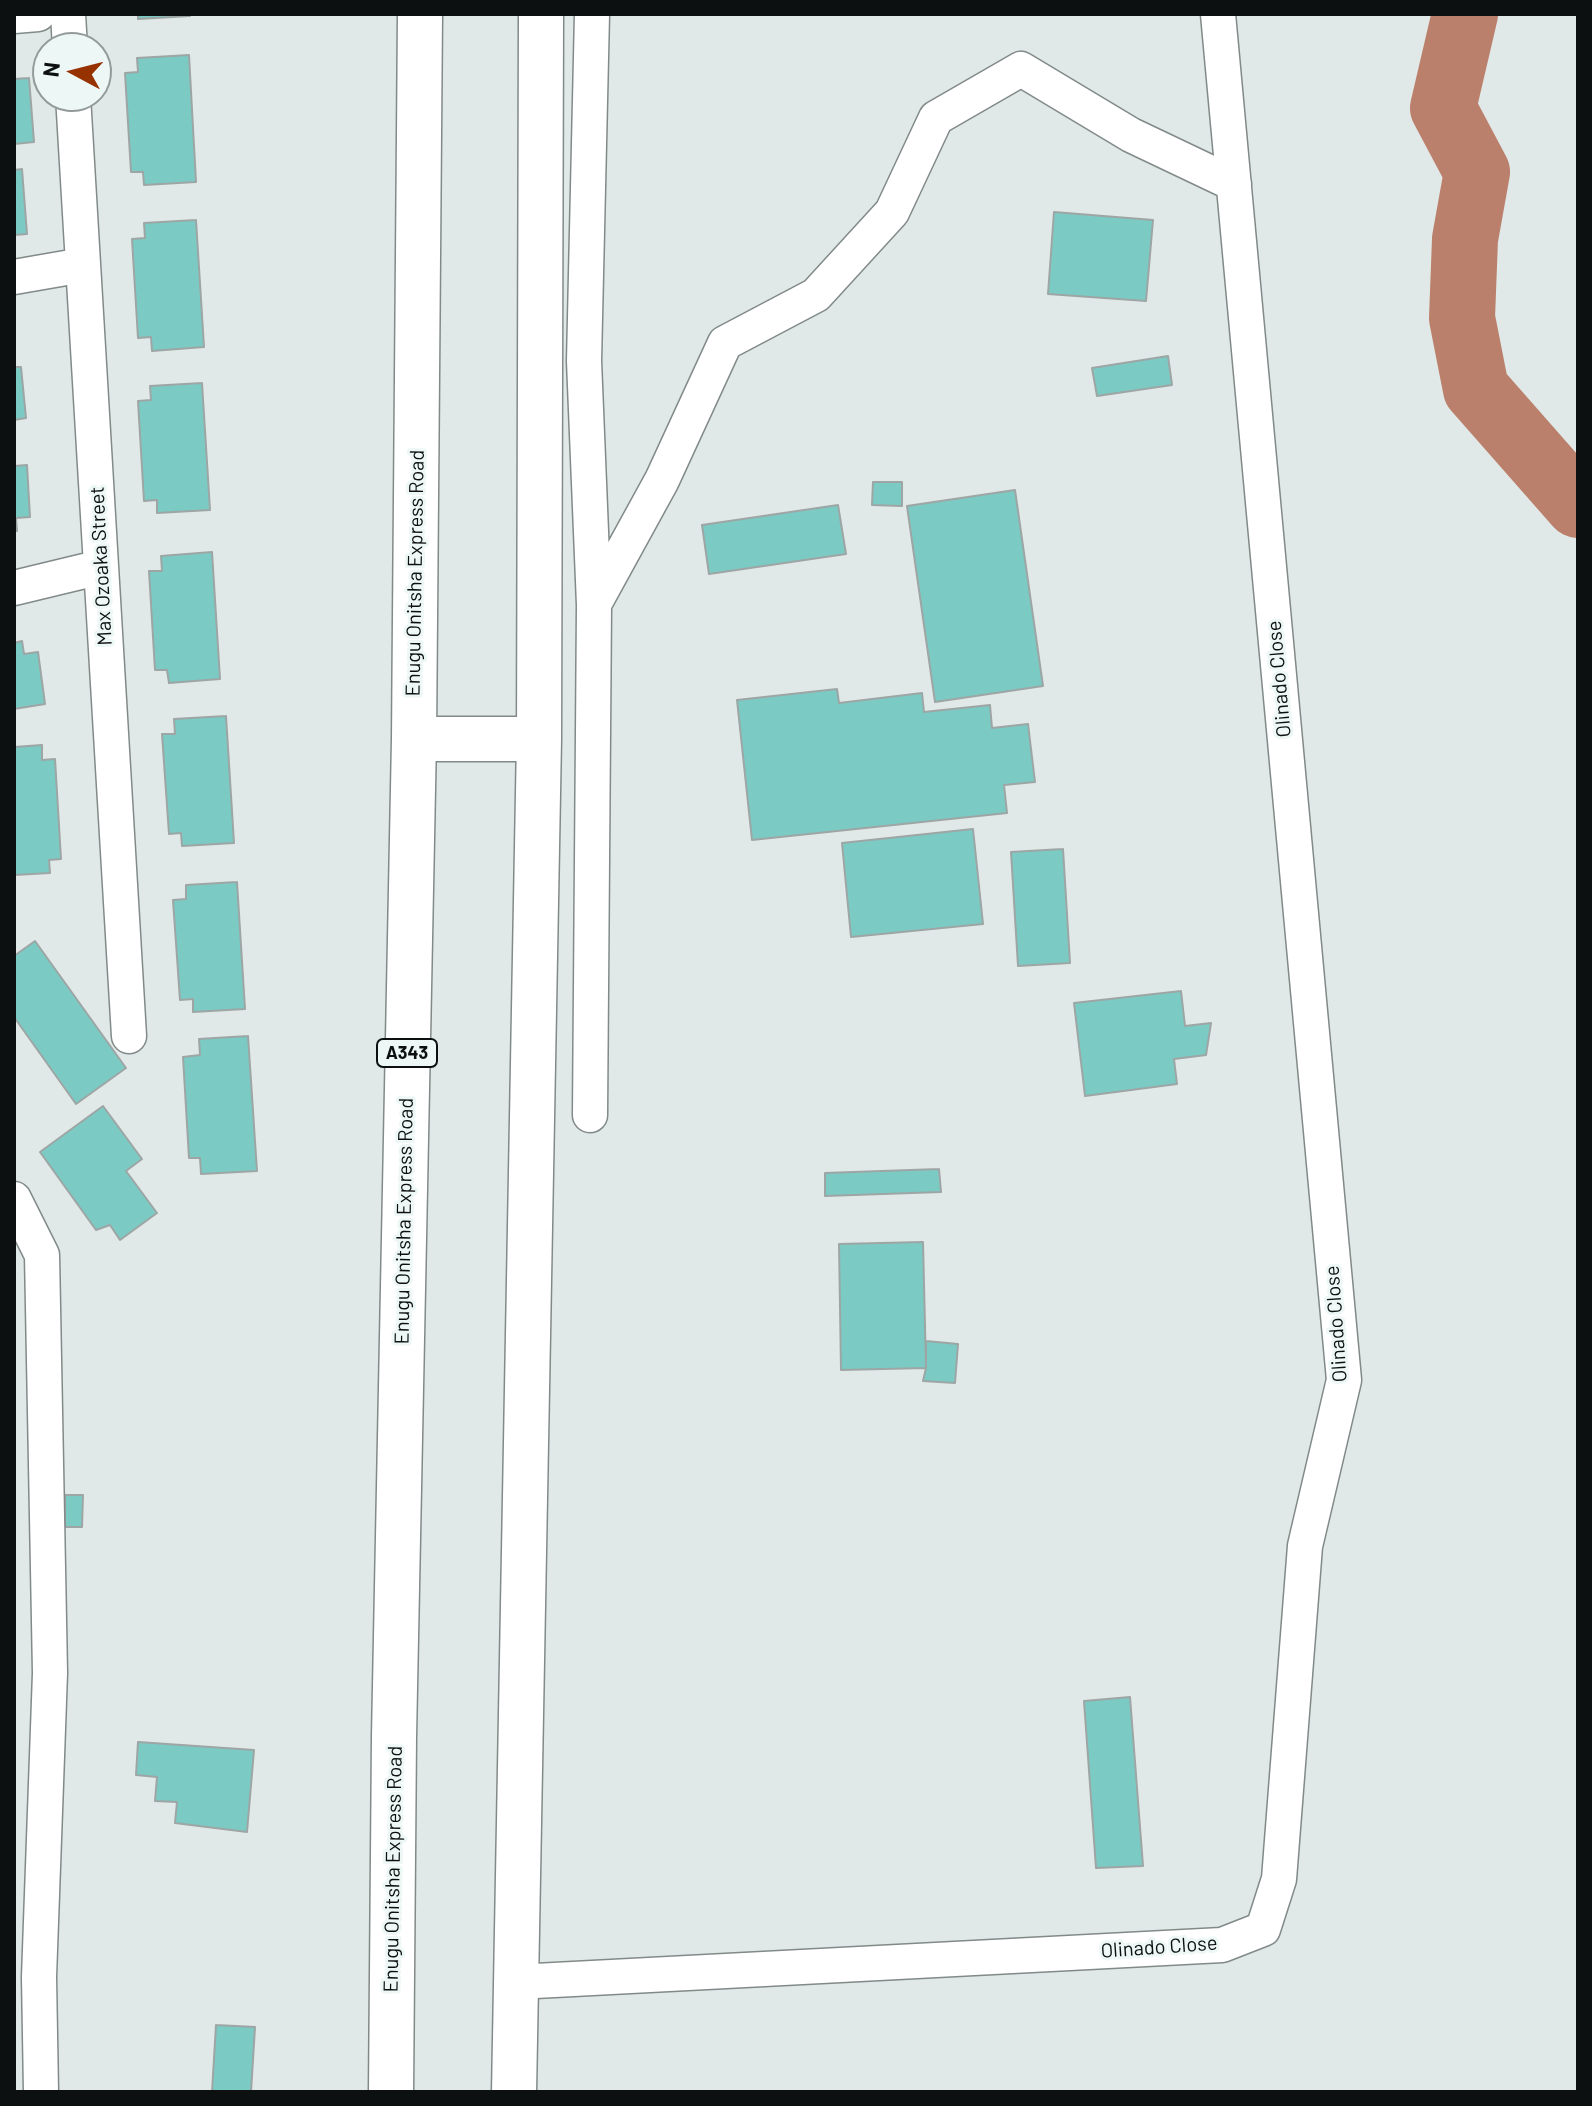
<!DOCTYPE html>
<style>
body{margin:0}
#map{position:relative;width:1592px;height:2106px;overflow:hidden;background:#e0e9e8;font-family:Barlow,sans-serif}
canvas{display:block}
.frame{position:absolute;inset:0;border:16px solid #0d1010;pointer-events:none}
.north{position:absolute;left:32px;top:32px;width:80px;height:80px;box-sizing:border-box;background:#edf7f5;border:2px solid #939b99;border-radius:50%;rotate:277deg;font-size:22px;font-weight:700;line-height:32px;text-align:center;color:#0d1010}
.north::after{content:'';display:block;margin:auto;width:28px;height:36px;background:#963100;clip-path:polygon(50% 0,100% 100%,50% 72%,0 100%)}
</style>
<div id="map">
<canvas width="1592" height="2106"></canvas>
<div class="frame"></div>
<div class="north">N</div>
</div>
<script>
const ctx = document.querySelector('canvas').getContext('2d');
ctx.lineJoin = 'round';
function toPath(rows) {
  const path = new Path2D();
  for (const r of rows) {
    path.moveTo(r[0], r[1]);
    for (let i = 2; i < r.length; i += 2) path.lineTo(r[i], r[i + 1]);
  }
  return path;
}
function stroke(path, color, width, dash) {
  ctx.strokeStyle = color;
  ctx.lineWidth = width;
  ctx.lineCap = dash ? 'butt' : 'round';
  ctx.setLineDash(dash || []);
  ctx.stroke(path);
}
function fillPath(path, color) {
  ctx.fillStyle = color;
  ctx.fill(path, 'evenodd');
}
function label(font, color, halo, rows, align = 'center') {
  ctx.font = font + ' Barlow,sans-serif';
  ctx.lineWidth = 6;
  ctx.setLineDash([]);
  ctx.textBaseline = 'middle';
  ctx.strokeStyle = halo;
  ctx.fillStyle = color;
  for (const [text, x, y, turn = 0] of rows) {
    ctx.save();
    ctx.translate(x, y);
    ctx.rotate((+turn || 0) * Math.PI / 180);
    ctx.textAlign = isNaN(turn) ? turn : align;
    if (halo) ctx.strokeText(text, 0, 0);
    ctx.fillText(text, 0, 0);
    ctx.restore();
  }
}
const river = toPath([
 [1465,14,1443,108,1477,172,1465,239,1462,318,1476,389,1578,505]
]);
const building = toPath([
 [138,14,190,14,190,16,138,19,138,14],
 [189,55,196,182,144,185,143,172,131,172,125,73,138,72,137,58,189,55],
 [29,78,34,142,14,144,14,79,29,78],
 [22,169,27,234,14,235,14,170,22,169],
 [1054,212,1153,220,1146,301,1048,294,1054,212],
 [196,220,204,347,152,351,151,337,138,338,132,239,145,238,144,223,196,220],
 [1168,356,1172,385,1097,396,1092,368,1168,356],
 [14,367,21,367,26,418,14,420,14,367],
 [202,383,210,510,157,513,157,500,144,501,138,401,151,400,150,386,202,383],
 [27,465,30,517,16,518,17,531,14,531,14,466,27,465],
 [873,482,902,482,902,506,872,505,873,482],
 [1015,490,1043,686,935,702,907,506,1015,490],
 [838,505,846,554,709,574,702,525,838,505],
 [212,552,220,679,169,683,167,670,155,670,149,571,162,571,161,556,212,552],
 [22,641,24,654,38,652,45,704,14,709,14,643,22,641],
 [837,689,839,703,922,693,924,712,990,705,992,728,1028,724,1035,782,1004,785,1007,813,752,840,737,700,837,689],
 [226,716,234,843,182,846,181,833,169,834,162,734,175,734,174,719,226,716],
 [42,745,42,760,55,759,61,859,49,860,50,873,14,875,14,747,42,745],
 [973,829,983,924,851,937,842,843,973,829],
 [1063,849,1070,963,1018,966,1011,852,1063,849],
 [237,882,245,1009,193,1012,193,999,180,1000,173,900,186,899,186,885,237,882],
 [35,941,126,1068,76,1104,14,1017,14,956,35,941],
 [1181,991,1185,1026,1211,1023,1206,1055,1174,1059,1177,1084,1085,1096,1074,1003,1181,991],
 [248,1036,257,1171,201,1174,200,1158,189,1158,183,1057,200,1055,199,1039,248,1036],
 [103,1106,142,1159,126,1171,157,1213,120,1240,110,1225,96,1230,40,1152,103,1106],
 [939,1169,941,1192,825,1196,825,1173,939,1169],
 [923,1242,926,1368,841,1370,839,1244,923,1242],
 [926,1341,958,1344,955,1383,923,1381,926,1368,926,1341],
 [65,1495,83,1495,82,1527,65,1527,65,1495],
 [1130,1697,1143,1866,1096,1868,1084,1701,1130,1697],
 [138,1742,254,1750,247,1832,175,1823,177,1802,155,1801,157,1777,136,1775,138,1742],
 [216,2025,255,2027,251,2092,212,2092,216,2025]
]);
const minor = toPath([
 [68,14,70,48],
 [14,16,38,14],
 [73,96,129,1036],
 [14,277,83,265],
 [14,588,101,567],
 [594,604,662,480,725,343,816,295,892,212,936,118,1021,69,1131,135,1234,184],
 [590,1115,594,605,584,361,592,14],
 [14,1199,42,1255,50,1673,39,1977,41,2092],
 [516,1982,1222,1945,1263,1929,1279,1879,1305,1546,1344,1380,1218,14]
]);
const trunk = toPath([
 [414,739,539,739],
 [391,2092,394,1737,414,739,420,14],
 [514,2092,539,739,541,14]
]);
const shields = [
 [407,1053,60]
];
const shieldNames = [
 ["A343",407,1053]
];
const streetNames = [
 ["Max Ozoaka Street",101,566,-93],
 ["Enugu Onitsha Express Road",415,573,-89],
 ["Olinado Close",1279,679,-95],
 ["Enugu Onitsha Express Road",404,1221,-89],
 ["Olinado Close",1336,1324,-94],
 ["Enugu Onitsha Express Road",393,1869,-89],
 ["Olinado Close",1159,1947,-4]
];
stroke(river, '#bb806b', 66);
fillPath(building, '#7bcbc4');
stroke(building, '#9da6a5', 2);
stroke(minor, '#828a89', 37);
stroke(trunk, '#828a89', 47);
stroke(minor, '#fff', 34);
stroke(trunk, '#fff', 44);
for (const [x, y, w] of shields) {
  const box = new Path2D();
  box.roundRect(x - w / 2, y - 14, w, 28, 6);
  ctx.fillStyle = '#edf7f5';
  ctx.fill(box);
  stroke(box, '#0d1010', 2);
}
label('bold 18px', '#0d1010', null, shieldNames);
label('20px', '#0d1010', '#edf7f5', streetNames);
</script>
